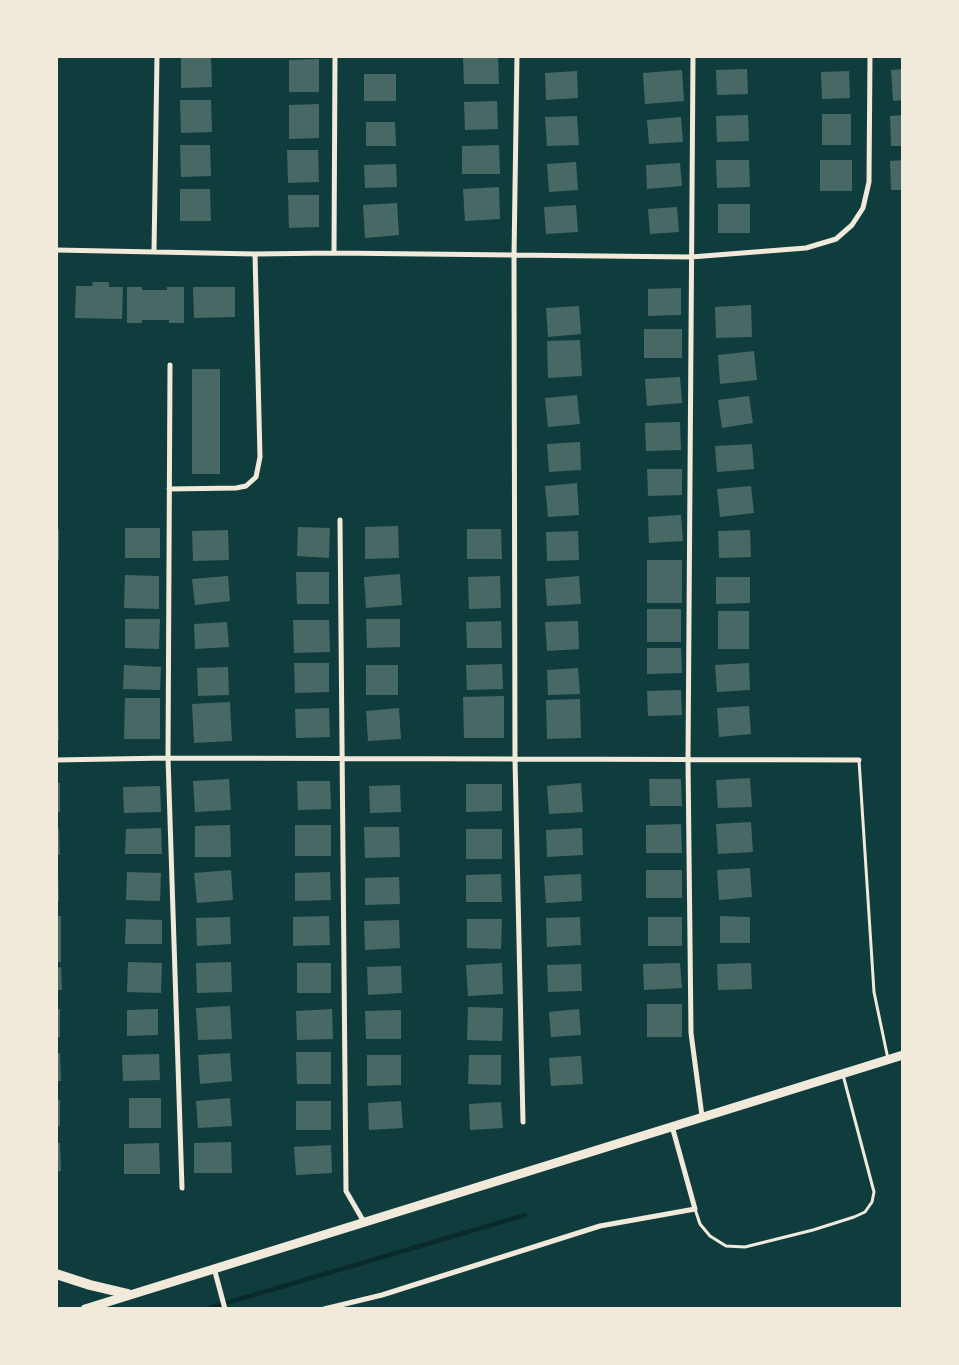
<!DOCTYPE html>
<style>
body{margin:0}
#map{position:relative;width:959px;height:1365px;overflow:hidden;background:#0f3d3e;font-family:Manrope,sans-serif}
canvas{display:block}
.frame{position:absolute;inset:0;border:58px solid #f1e9da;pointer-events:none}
</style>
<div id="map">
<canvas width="959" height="1365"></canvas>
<div class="frame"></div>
</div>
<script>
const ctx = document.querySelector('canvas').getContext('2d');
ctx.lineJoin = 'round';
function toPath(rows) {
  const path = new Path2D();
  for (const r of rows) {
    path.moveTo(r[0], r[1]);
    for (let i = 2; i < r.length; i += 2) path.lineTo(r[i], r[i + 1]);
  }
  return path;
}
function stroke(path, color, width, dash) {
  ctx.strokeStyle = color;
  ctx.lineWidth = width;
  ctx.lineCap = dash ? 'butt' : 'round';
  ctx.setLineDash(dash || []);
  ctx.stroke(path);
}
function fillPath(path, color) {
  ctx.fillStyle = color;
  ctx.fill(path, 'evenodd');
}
const stream = toPath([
 [206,1309,525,1215]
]);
const building = toPath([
 [181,56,211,56,212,87,181,88],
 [463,57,498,57,499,84,464,84],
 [319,59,319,92,289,92,289,60],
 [747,69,748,94,717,95,716,70],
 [903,69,903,100,893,101,891,70],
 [682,70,684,101,645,104,643,73],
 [577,71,578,98,546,100,545,73],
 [849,71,850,98,822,99,821,72],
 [364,74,396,74,396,101,364,101],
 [180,100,211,100,212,132,181,133],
 [497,101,498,129,465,130,464,102],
 [319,104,319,138,289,139,289,105],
 [822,114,851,114,851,145,822,145],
 [748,115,749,141,717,142,716,116],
 [903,115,903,146,891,146,890,116],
 [577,116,579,145,547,146,545,117],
 [681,117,683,142,649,144,647,120],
 [366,122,395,122,396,146,366,146],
 [180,145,210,145,211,176,181,177],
 [499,145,500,174,462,174,462,146],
 [287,150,318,150,319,182,288,183],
 [716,160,749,160,750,187,717,188],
 [820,160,852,160,852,191,820,191],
 [903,160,903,190,891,190,890,161],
 [576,162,578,190,549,192,547,164],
 [680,163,682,186,647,189,646,165],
 [396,164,397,187,365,188,364,165],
 [499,187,500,219,465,221,463,189],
 [180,189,210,189,211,221,180,221],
 [288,195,319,195,319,227,289,228],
 [397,203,399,235,365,238,363,205],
 [718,204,750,204,750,233,718,233],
 [576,205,578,232,546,234,544,207],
 [677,207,679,232,650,234,648,209],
 [92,282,109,282,109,287,123,287,122,319,75,318,76,286,93,286],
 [127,287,142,287,142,290,167,290,167,287,184,287,184,323,169,323,169,320,142,320,142,323,127,323],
 [193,287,235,287,235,317,194,318],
 [681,288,681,315,648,316,648,289],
 [751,305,752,337,716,338,715,307],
 [579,306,581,334,548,337,546,308],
 [644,329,682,329,682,358,644,358],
 [580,340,582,376,548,378,547,341],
 [754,351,757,380,720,384,718,355],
 [192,369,220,369,220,474,192,474],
 [680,377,682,403,647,406,645,379],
 [577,395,580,424,548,427,545,398],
 [749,396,753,423,722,428,718,400],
 [680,422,681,450,646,451,645,423],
 [580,442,581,470,549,472,547,444],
 [752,444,754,469,717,472,715,446],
 [647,469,682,469,682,495,648,496],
 [577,483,579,515,548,517,545,486],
 [751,486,754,513,720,517,717,489],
 [681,515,683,541,649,543,648,517],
 [398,526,399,558,365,559,365,527],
 [298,527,330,528,329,558,297,556],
 [125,528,160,528,160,558,125,558],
 [56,529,59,529,59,560,56,560],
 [467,529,501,529,502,559,467,559],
 [228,530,229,560,193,561,192,531],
 [750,530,751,557,719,558,718,531],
 [578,531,579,560,547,561,546,532],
 [647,560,682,560,682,603,647,603],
 [296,572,329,572,329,604,297,604],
 [400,574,402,605,366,608,364,577],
 [125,575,159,576,159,609,124,608],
 [228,576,230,601,195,605,192,579],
 [500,576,501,608,469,609,468,577],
 [579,576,581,604,547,606,545,579],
 [716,577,750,577,750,603,716,604],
 [647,609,681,609,681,642,647,642],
 [718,611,749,611,749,649,718,649],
 [125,619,160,619,159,649,125,648],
 [366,619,400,619,400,647,367,648],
 [293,620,329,620,330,652,294,653],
 [501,621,502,648,467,648,466,622],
 [578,621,579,649,547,651,545,622],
 [227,622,229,647,195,649,194,624],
 [647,648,681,648,682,673,647,674],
 [294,663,329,663,329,692,295,693],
 [749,663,750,690,717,692,715,665],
 [502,664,503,689,467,690,466,665],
 [124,665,161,667,160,690,123,689],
 [366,665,398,665,398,695,366,695],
 [228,667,229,695,198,696,197,668],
 [578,668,580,694,548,695,547,670],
 [681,690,682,715,648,716,647,691],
 [504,696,504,738,464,738,463,697],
 [125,698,160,698,160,739,124,739],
 [580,699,581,738,547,739,546,700],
 [230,702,232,741,194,743,192,704],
 [749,706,751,734,719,737,717,708],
 [329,708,330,737,296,738,295,709],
 [399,708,401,739,368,741,366,711],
 [56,713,58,713,59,740,56,740],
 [750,778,752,807,718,808,716,780],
 [229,779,231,810,195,812,193,781],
 [649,779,681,779,682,806,650,806],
 [297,781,330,781,331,809,298,810],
 [56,783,60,783,60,812,56,812],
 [581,783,583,812,549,814,547,786],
 [466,784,502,784,502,811,466,812],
 [400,785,401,812,370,813,369,786],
 [160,786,161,812,124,813,123,787],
 [751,822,753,852,718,854,716,824],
 [681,824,682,853,646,853,646,825],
 [230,825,231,857,195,857,195,826],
 [295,825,331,825,331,856,295,856],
 [364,827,399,827,400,857,365,858],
 [56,828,59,828,60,855,56,855],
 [161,828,162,854,125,854,126,829],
 [582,828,583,855,547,857,546,830],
 [466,829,502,829,502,859,466,859],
 [750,868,752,897,719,900,717,870],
 [231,870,233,900,197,903,194,873],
 [646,870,682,870,682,898,646,898],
 [56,871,58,871,59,901,56,901],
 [127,872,161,873,160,901,126,900],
 [330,872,331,900,295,901,295,873],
 [501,874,502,902,466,902,466,875],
 [581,874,582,901,546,903,544,876],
 [399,877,400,904,365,905,365,878],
 [56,916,61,916,61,962,56,962],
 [329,916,330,945,293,946,293,917],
 [720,916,750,917,750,943,720,943],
 [230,917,231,944,197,946,196,918],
 [580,917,581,945,547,947,546,918],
 [648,917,682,917,682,946,648,946],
 [126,919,162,920,162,944,125,944],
 [467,919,502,919,501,949,467,948],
 [399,920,400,948,365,950,364,921],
 [128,962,162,963,161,993,127,992],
 [231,962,232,992,197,993,196,963],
 [297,963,331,963,331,993,297,993],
 [502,963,503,994,468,996,466,965],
 [680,963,682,988,644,990,643,964],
 [751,963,752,989,718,990,717,964],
 [581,964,582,991,548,992,547,965],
 [401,966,402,993,368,995,367,967],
 [61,967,62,990,56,990,56,968],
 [647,1004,682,1004,682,1037,647,1037],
 [230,1006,232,1039,198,1040,196,1008],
 [468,1007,503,1008,502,1041,467,1040],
 [56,1009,60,1009,60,1037,56,1037],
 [158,1009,158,1035,127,1036,127,1010],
 [332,1009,333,1039,297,1040,296,1011],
 [579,1009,581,1035,551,1037,549,1012],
 [401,1010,401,1039,366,1039,365,1011],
 [296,1052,331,1052,331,1084,297,1084],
 [56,1053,60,1053,61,1081,56,1081],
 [230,1053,232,1081,200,1084,198,1055],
 [159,1054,160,1080,123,1081,122,1055],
 [367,1055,401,1055,401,1085,367,1086],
 [469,1055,501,1055,501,1085,468,1084],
 [581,1056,583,1084,551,1086,549,1058],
 [129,1098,161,1098,161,1128,129,1128],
 [230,1098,232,1126,198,1128,196,1101],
 [56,1099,60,1100,60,1126,56,1126],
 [296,1101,331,1101,331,1130,296,1130],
 [401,1101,403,1128,369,1130,368,1103],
 [501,1102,503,1128,470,1130,469,1104],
 [231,1142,232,1173,194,1173,194,1143],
 [56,1143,60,1143,61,1171,56,1171],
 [159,1143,160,1174,124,1174,124,1144],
 [331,1145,332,1173,296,1175,294,1147]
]);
const service = toPath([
 [859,760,874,992,888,1059],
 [695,1209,700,1224,710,1236,726,1246,745,1247,813,1230,854,1217,865,1212,872,1202,874,1192,843,1075]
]);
const minor = toPath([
 [517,56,514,256,515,759,523,1122],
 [693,56,688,760,691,1033,702,1116],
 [56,250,255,254,334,253,691,257,806,248,836,239,852,225,863,208,869,182,870,56],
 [154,252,157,56],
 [334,253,335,56],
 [170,365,168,758,182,1188],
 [169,489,236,488,246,486,256,477,260,457,255,254],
 [340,520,346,1191,364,1222],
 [56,760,168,758,859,760],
 [214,1268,225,1309],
 [324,1309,382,1295,600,1226,695,1209,672,1126]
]);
const secondary = toPath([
 [85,1309,903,1055]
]);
const primary = toPath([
 [56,1274,90,1285,128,1294]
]);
stroke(stream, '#0a2a2b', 4.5);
fillPath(building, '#486865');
stroke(service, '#f1e9da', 3);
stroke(minor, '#f1e9da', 5);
stroke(secondary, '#f1e9da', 9);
stroke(primary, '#f1e9da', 10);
</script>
